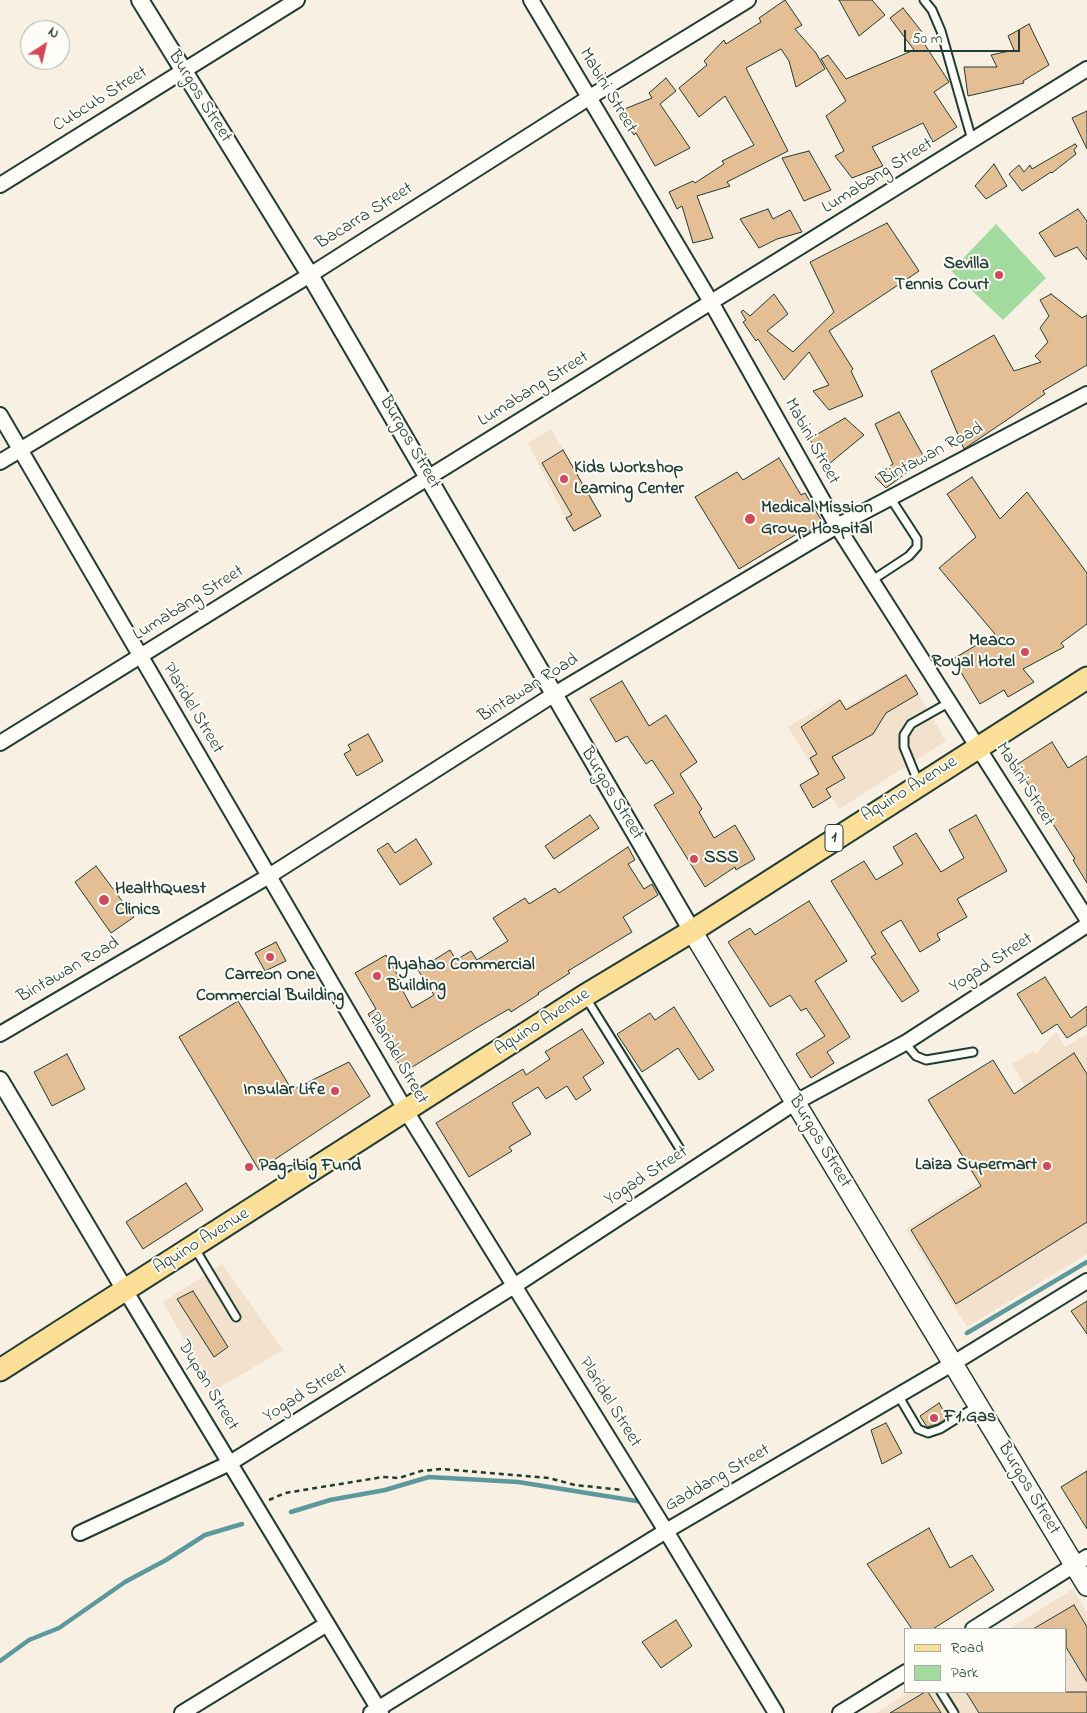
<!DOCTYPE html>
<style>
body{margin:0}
#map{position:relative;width:1087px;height:1713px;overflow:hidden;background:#f8f0e3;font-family:"Indie Flower",sans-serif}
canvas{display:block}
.legend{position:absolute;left:904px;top:1628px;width:162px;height:65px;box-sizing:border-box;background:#fdfcf7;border:1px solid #a4b0a9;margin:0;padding:6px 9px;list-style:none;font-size:15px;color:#1f3d34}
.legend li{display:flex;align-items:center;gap:10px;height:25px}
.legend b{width:25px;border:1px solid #a4b0a9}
.north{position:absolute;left:20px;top:20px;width:50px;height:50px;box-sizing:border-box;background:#fdfcf7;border:1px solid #a4b0a9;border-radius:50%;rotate:35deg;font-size:14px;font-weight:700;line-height:20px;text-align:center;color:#1f3d34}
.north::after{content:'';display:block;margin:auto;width:18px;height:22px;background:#d1495b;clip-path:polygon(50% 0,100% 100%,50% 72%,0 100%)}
.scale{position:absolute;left:904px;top:30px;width:116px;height:22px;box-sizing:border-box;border:2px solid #1f3d34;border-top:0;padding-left:6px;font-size:15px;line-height:18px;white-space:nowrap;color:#1f3d34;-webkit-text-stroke:4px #fdfcf7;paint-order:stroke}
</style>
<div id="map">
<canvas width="1087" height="1713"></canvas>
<ul class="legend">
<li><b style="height:6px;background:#fbdf96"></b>Road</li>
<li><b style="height:14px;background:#a3db9f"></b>Park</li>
</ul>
<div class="north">N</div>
<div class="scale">50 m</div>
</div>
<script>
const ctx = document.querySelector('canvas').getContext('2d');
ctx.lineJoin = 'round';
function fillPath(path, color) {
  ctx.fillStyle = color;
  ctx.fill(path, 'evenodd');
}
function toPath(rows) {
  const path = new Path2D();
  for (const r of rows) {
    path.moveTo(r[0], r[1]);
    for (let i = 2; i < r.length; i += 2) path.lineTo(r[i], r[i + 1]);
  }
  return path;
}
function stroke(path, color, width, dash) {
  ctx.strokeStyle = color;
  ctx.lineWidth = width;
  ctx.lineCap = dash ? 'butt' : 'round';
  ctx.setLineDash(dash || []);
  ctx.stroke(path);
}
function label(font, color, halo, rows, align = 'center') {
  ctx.font = font + ' "Indie Flower",sans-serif';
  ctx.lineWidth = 4;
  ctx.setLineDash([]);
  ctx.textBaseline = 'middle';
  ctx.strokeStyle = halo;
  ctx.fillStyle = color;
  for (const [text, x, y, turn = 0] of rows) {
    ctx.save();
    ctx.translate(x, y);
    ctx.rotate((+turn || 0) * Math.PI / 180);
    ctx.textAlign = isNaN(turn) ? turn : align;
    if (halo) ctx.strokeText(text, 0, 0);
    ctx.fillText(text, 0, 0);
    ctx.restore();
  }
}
const built = toPath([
 [551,429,602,516,573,533,528,443],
 [906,673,946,741,839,809,788,727,838,697,846,707],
 [1056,1032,1065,1047,1087,1034,1087,1254,967,1327,906,1229,1055,1135,1012,1064,1034,1051,1036,1054],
 [222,1264,283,1350,213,1391,163,1302],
 [1073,1589,1087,1613,1087,1713,876,1713,909,1692,1066,1692,1066,1629,1009,1629]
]);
const green = toPath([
 [996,224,1046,278,1003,320,951,271]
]);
const stream = toPath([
 [967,1333,1087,1262],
 [291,1512,330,1500,385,1490,429,1477,518,1482,643,1502],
 [0,1661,29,1640,59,1628,125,1582,166,1560,205,1535,242,1524]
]);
const building = toPath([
 [785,0,802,25,795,29,816,53,825,69,796,87,789,61,781,49,746,68,788,151,727,182,730,186,697,196,713,238,693,243,682,206,677,209,669,192,693,181,695,183,724,164,722,161,754,145,725,96,699,117,679,88,707,65,704,61,724,40,726,44,761,22,759,18,785,0],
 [839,0,872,0,885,15,859,36,839,0],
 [903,8,922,32,918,34,949,82,934,92,957,127,933,142,923,123,872,147,883,166,852,178,835,156,844,151,826,116,846,101,821,59,828,55,846,79,914,50,890,18,903,8],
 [1029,24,1049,65,1023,81,1024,83,968,96,964,67,997,67,991,55,1014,50,1008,36,1029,24],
 [666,78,676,91,660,104,690,148,655,166,636,133,634,135,617,112,652,98,649,93,666,78],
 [1087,111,1087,149,1072,118,1087,111],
 [1075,144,1077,146,1074,150,1076,154,1052,173,1051,172,1022,191,1009,174,1019,165,1024,172,1030,165,1032,169,1075,144],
 [809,151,831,190,804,201,782,158,809,151],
 [994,164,1007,186,986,199,975,186,994,164],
 [768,209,773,219,790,210,802,232,777,239,759,248,740,219,768,209],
 [1078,209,1087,221,1087,260,1077,247,1055,257,1039,233,1078,209],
 [887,223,919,271,829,331,853,369,851,371,863,396,829,410,813,391,829,385,809,352,784,380,758,339,756,341,743,322,746,320,741,312,743,310,750,316,774,294,788,314,767,331,793,352,834,312,810,262,887,223],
 [1051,294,1082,318,1087,315,1087,365,1043,391,1045,394,964,449,931,371,994,335,1014,371,1041,362,1035,356,1048,342,1040,328,1049,316,1040,300,1051,294],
 [899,412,925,459,886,488,875,477,893,464,875,424,899,412],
 [845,418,864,435,829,464,809,439,845,418],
 [563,450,601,516,574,531,566,518,572,515,542,463,563,450],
 [779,458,801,495,805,493,823,523,802,535,800,532,739,569,695,497,737,472,743,480,779,458],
 [972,477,1000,519,1027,492,1087,573,1087,624,1061,643,1064,647,1023,669,1034,682,1008,697,1004,690,980,704,953,659,995,634,939,568,976,537,947,494,972,477],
 [906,675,918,694,886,713,873,734,832,757,845,778,826,789,831,797,813,808,800,785,819,774,810,758,817,754,801,727,840,700,846,710,906,675],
 [622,681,649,726,666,715,697,762,680,774,702,809,699,812,714,838,735,825,755,859,736,870,735,867,705,887,654,805,674,793,652,760,646,764,627,736,616,742,590,699,622,681],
 [368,734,383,761,357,776,344,754,351,750,348,745,368,734],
 [1052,742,1068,768,1087,756,1087,883,1073,860,1075,859,1016,765,1052,742],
 [590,815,599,828,554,859,545,846,590,815],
 [976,815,1007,871,957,899,967,917,937,934,940,940,920,952,901,920,881,932,919,991,902,1002,871,957,876,954,831,881,864,861,876,880,903,864,893,847,916,833,941,872,964,858,949,830,976,815],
 [416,839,432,864,400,885,377,850,388,843,395,853,416,839],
 [628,847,635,860,628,864,644,889,652,884,658,895,623,917,632,932,568,971,570,973,538,993,539,994,511,1012,509,1009,478,1027,404,1072,368,1014,376,1009,355,973,386,955,400,979,397,980,412,1008,434,995,418,970,450,950,456,960,471,951,477,960,508,941,493,918,525,898,529,904,555,888,559,893,628,847],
 [96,866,134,917,111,933,75,882,96,866],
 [809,901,847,961,815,981,850,1037,827,1052,834,1063,811,1078,796,1054,825,1036,806,1008,801,1011,790,995,770,1007,728,942,750,928,755,935,809,901],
 [276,942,286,961,265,971,255,953,276,942],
 [1045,977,1071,1018,1087,1006,1087,1025,1067,1038,1057,1024,1042,1034,1017,994,1045,977],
 [238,1001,292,1090,349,1062,370,1096,259,1170,179,1037,238,1001],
 [674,1007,714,1070,699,1080,678,1048,642,1072,617,1034,650,1013,655,1020,674,1007],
 [582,1029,604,1063,583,1077,591,1090,576,1100,567,1086,546,1099,538,1087,512,1103,531,1134,509,1147,512,1151,469,1177,436,1123,523,1069,526,1075,550,1059,545,1052,582,1029],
 [1074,1053,1087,1074,1087,1222,956,1304,911,1230,981,1186,928,1100,993,1060,1014,1094,1074,1053],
 [67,1054,85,1089,52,1106,34,1072,67,1054],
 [186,1183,203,1210,143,1249,126,1222,186,1183],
 [193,1291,228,1347,214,1357,177,1299,193,1291],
 [1087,1301,1087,1334,1071,1311,1087,1301],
 [939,1403,948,1418,938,1424,927,1427,920,1416,939,1403],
 [886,1423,902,1453,882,1464,871,1430,886,1423],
 [1087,1471,1087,1529,1061,1487,1087,1471],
 [929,1528,950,1568,972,1555,994,1590,933,1629,912,1629,867,1564,929,1528],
 [1074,1605,1087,1627,1087,1682,1066,1647,1066,1629,1033,1629,1074,1605],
 [676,1620,692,1646,661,1668,642,1642,676,1620],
 [925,1692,928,1692,941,1713,890,1713,925,1692],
 [966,1692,1087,1692,1087,1713,979,1713,966,1692]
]);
const path = toPath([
 [269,1500,285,1493,383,1477,399,1478,421,1471,442,1469,549,1478,575,1485,623,1490]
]);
const service = toPath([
 [924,0,932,10,941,31,972,140],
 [871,581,909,556,917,547,917,539,891,499],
 [919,784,904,747,904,735,911,724,950,702],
 [586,998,680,1149],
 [905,1043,916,1056,926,1060,973,1052],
 [194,1247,236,1317],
 [898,1395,918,1429,928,1433,940,1429,977,1406],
 [941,1692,954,1713]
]);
const minor = toPath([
 [531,0,711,302,837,526,1087,919],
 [0,185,297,0],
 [0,415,406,1111,666,1531,776,1713],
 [0,462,310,275,590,97,748,0],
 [0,743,1087,69],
 [0,1034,269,876,553,695,837,526,1087,394],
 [125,1290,381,1713],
 [80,1533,230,1463,514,1286,796,1102,905,1043,1087,925],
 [973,1629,1087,1557],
 [182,1713,327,1624],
 [371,1713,666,1531,952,1364,1087,1281],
 [840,1713,906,1672]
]);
const tertiary = toPath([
 [140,0,310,275,692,931],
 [0,1080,125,1290]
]);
const secondary = toPath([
 [692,931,1087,1586]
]);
const primary = toPath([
 [0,1370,584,996,692,931,1087,678]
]);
const markers = [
 [999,275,5,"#d1495b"],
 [564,479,5,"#d1495b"],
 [750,519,6,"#d1495b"],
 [1025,652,5,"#d1495b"],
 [694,859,5,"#d1495b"],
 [104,900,6,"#d1495b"],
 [270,957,5,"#d1495b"],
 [377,976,5,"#d1495b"],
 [335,1091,5,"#d1495b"],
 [1047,1166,5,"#d1495b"],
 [249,1167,5,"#d1495b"],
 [934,1418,5,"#d1495b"]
];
const shields = [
 [834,838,18]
];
const shieldNames = [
 ["1",834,838]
];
const streetNames = [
 ["Mabini Street",607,91,59],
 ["Burgos Street",199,97,58],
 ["Cubcub Street",101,100,-32],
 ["Lumabang Street",878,177,-32],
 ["Bacarra Street",365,217,-32],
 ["Lumabang Street",534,390,-32],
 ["Mabini Street",811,442,61],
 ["Burgos Street",409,443,60],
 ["Bintawan Road",932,455,-28],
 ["Lumabang Street",189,604,-32],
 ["Bintawan Road",529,689,-32],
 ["Plaridel Street",192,709,59],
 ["Mabini Street",1024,785,58],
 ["Aquino Avenue",910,790,-32],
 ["Burgos Street",611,794,59],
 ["Yogad Street",992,964,-33],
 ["Bintawan Road",69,971,-30],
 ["Aquino Avenue",543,1023,-33],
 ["Plaridel Street",397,1059,60],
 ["Burgos Street",819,1142,59],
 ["Yogad Street",647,1177,-33],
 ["Aquino Avenue",202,1242,-32],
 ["Dupan Street",207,1386,59],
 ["Yogad Street",306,1394,-32],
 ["Plaridel Street",609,1403,58],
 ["Gaddang Street",718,1479,-30],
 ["Burgos Street",1028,1489,59]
];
const poiNames = [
 ["Sevilla",989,265,"right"],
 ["Tennis Court",989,286,"right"],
 ["Kids Workshop",574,469],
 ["Learning Center",574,490],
 ["Medical Mission",761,509],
 ["Group Hospital",761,530],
 ["Meaco",1015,642,"right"],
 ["Royal Hotel",1015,663,"right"],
 ["SSS",704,859],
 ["HealthQuest",115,890],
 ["Clinics",115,911],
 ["Ayahao Commercial",387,966],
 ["Building",387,987],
 ["Carreon One",270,976,"center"],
 ["Commercial Building",270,997,"center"],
 ["Insular Life",325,1091,"right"],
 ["Laiza Supermart",1037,1166,"right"],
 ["Pag-ibig Fund",259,1167],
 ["F1 Gas",944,1418]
];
fillPath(built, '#f2e1cc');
fillPath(green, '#a3db9f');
stroke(stream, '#5d999c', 4.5);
fillPath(building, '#e4bf95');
stroke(building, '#1f3d34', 1);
stroke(service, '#1f3d34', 11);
stroke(minor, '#1f3d34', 18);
stroke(tertiary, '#1f3d34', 20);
stroke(secondary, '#1f3d34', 22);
stroke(primary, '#1f3d34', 25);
stroke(path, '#1f3d34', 2.5, [5, 4]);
stroke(service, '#fdfcf7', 7);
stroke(minor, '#fdfcf7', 14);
stroke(tertiary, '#fdfcf7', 16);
stroke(secondary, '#fdfcf7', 19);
stroke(primary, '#fbdf96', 21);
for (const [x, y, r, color] of markers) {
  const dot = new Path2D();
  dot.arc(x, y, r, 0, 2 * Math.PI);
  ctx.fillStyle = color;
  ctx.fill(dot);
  stroke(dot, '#fdfcf7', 2);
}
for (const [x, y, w] of shields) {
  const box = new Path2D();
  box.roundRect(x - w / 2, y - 13.5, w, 27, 4);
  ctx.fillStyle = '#fdfcf7';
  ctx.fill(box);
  stroke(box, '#1f3d34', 1);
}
label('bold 16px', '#1f3d34', null, shieldNames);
label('18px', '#1f3d34', '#fdfcf7', streetNames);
label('bold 18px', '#1f3d34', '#fdfcf7', poiNames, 'left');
</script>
